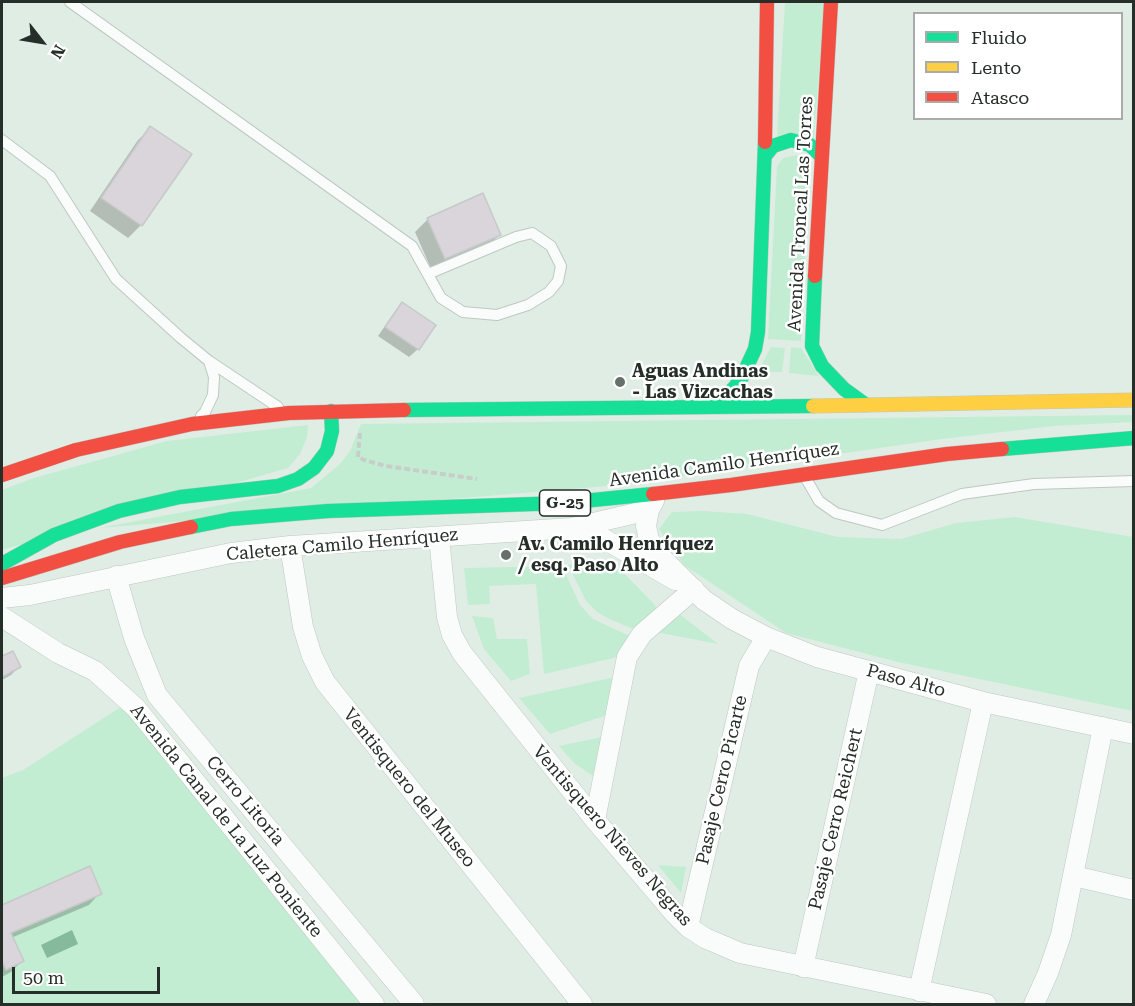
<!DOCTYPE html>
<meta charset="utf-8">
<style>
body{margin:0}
#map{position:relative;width:1135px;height:1006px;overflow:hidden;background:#e0ede4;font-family:"Roboto Serif",serif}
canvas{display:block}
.frame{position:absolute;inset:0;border:3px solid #252e28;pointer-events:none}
.legend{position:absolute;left:913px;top:12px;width:210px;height:108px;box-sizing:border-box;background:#fff;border:2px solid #a8aba9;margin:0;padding:8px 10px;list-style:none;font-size:18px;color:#252e28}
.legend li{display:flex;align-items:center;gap:12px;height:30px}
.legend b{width:30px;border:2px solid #a8aba9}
.north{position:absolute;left:12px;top:12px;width:60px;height:60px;-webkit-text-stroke:4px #fff;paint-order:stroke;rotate:121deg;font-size:16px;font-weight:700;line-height:24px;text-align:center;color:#252e28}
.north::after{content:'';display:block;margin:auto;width:21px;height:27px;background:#252e28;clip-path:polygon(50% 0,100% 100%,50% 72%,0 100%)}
.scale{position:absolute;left:12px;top:967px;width:148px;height:27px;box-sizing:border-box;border:3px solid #252e28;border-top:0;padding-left:8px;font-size:18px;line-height:21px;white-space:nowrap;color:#252e28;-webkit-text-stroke:4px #fff;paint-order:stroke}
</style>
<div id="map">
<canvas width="1135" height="1006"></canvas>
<div class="frame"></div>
<ul class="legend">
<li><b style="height:8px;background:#16e098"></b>Fluido</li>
<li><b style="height:8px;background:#ffcf43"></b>Lento</li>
<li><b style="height:8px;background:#f24e42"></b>Atasco</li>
</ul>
<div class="north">N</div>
<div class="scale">50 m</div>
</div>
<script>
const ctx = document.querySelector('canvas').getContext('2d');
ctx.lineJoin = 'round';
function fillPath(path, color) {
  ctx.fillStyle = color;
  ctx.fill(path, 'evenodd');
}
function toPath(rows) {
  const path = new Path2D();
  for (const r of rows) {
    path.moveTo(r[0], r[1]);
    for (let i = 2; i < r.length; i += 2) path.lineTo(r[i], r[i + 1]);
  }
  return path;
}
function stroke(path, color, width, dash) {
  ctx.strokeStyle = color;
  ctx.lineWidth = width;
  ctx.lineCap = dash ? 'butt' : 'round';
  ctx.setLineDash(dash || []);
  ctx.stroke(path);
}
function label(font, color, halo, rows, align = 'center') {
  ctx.font = font + ' "Roboto Serif",serif';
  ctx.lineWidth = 5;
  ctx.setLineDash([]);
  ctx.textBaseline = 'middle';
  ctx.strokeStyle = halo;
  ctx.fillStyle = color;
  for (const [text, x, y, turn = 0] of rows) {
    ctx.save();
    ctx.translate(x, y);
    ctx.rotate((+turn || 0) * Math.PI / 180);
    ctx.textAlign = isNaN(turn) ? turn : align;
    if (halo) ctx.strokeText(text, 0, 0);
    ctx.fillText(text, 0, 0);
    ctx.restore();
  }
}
const green = toPath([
 [785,2,824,2,814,139,777,138],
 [796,155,809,160,801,341,768,339,777,166,783,158],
 [771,347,785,348,782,372,758,372],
 [791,347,801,348,819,376,789,373],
 [1133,415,1133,422,1054,426,942,439,632,484,99,528,311,488,340,464,350,451,361,424],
 [308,425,307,437,300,454,288,468,2,550,2,490,34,478,167,441],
 [703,511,747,514,838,537,901,539,956,523,1015,517,1133,537,1133,711,898,662,786,633,684,565,659,529,672,512],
 [610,559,655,605,657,612,636,630,609,619,597,612,586,601,568,565],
 [562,566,580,605,593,619,632,637,618,657,544,674,536,584,489,586,490,604,468,605,464,568],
 [678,613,718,644,656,632],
 [472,616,493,618,497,639,527,639,530,674,511,681,484,649],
 [615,677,607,715,550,734,519,698],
 [130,701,374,1004,2,1004,2,778,23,770],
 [602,737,593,776,574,763,559,746],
 [658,865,686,867,681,893]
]);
const water = toPath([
 [72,930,78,944,47,958,41,945]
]);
const shadow = toPath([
 [151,128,141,225,128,238,90,211,138,140],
 [428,219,499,235,486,248,432,271,415,232],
 [402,304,418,349,409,357,378,336,394,313],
 [12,653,19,667,11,675,2,680,2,658],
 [89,868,100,893,89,905,11,938,22,961,11,972,2,977,2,907]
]);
const building = toPath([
 [150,126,192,154,142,226,101,198,150,126],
 [483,193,501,235,445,259,427,218,483,193],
 [402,302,436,325,419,350,385,327,402,302],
 [13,651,21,667,2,677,2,656,13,651],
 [90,866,102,894,11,933,24,961,6,970,2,961,2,905,90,866]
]);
const path = toPath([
 [360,433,358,457,364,460,386,466,477,479]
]);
const lane = toPath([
 [70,2,412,246,441,298,463,312,497,315,528,305,549,292,558,281,561,266,551,246,532,233,516,237,428,274],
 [2,140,50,176,116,279,181,338,209,361,278,407],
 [201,416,205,412,213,395,214,377,209,361],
 [805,477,819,501,836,513,882,525,962,494,1034,484,1134,481]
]);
const street = toPath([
 [654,501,649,510,646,526,649,540,658,554,704,600,732,619,766,637,817,657,983,702,1134,734],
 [570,533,599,536,675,580],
 [439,537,447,617,452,635,462,653,595,820,675,914,688,927,705,938,740,953,986,1004],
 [290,546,303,627,312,656,325,682,582,1004],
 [116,576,134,638,157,695,414,1004],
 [2,598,30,595,231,553,290,546,572,528,649,510],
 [2,617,58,653,95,671,136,708,374,1004],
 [595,820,627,657,642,634,694,589],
 [1074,876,1134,890],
 [688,927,749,666,766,637],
 [803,967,869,671],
 [919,991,983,702],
 [1034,1004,1048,973,1061,935,1103,727]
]);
const fast = toPath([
 [765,156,773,146,791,140,810,145,821,156],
 [815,276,812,346,822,366,844,389,866,405],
 [713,407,734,388,742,377,755,349,758,332,765,142],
 [404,410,813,406],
 [1002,449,1134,438],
 [191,527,231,519,328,511,563,503,653,494],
 [2,564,54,535,119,511,180,497,278,486,298,479,314,468,327,451,332,431,331,411]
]);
const slow = toPath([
 [813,406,1134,400]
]);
const jam = toPath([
 [765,142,767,2],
 [815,276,831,2],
 [2,475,76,450,192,424,289,413,404,410],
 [653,494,731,485,947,454,1002,449],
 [2,578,120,542,191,527]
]);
const markers = [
 [620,382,6,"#66716a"],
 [506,555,6,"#66716a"]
];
const shields = [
 [565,503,51]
];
const shieldNames = [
 ["G-25",565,503]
];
const streetNames = [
 ["Avenida Troncal Las Torres",801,214,-87],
 ["Avenida Camilo Henríquez",724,465,-8],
 ["Caletera Camilo Henríquez",342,545,-5],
 ["Paso Alto",906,681,15],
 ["Pasaje Cerro Picarte",722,780,-77],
 ["Ventisquero del Museo",409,788,51],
 ["Cerro Litoria",245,801,50],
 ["Pasaje Cerro Reichert",836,819,-77],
 ["Avenida Canal de La Luz Poniente",226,821,51],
 ["Ventisquero Nieves Negras",612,836,49]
];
const poiNames = [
 ["Aguas Andinas",632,372],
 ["- Las Vizcachas",632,393],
 ["Av. Camilo Henríquez",518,545],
 ["/ esq. Paso Alto",518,566]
];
fillPath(green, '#c2edd2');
fillPath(water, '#86ba9c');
fillPath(shadow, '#0003');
fillPath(building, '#d9d5db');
stroke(building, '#c6c9c8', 1.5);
stroke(lane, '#bec8c1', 12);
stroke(street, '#bec8c1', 21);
stroke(fast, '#bec8c1', 15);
stroke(slow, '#bec8c1', 15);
stroke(jam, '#bec8c1', 15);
stroke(path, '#c8cdca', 4, [6, 3]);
stroke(lane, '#fafcfb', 10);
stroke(street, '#fafcfb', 20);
stroke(fast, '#16e098', 14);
stroke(slow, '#ffcf43', 14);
stroke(jam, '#f24e42', 14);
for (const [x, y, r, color] of markers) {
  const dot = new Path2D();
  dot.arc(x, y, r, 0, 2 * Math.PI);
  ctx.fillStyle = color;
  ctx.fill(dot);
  stroke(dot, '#fff', 2);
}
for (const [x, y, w] of shields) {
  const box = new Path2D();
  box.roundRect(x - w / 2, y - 13, w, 26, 4.5);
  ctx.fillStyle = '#fff';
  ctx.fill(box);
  stroke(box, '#252e28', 1.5);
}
label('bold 16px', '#252e28', null, shieldNames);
label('18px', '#252e28', '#fff', streetNames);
label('bold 18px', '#252e28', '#fff', poiNames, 'left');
</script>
